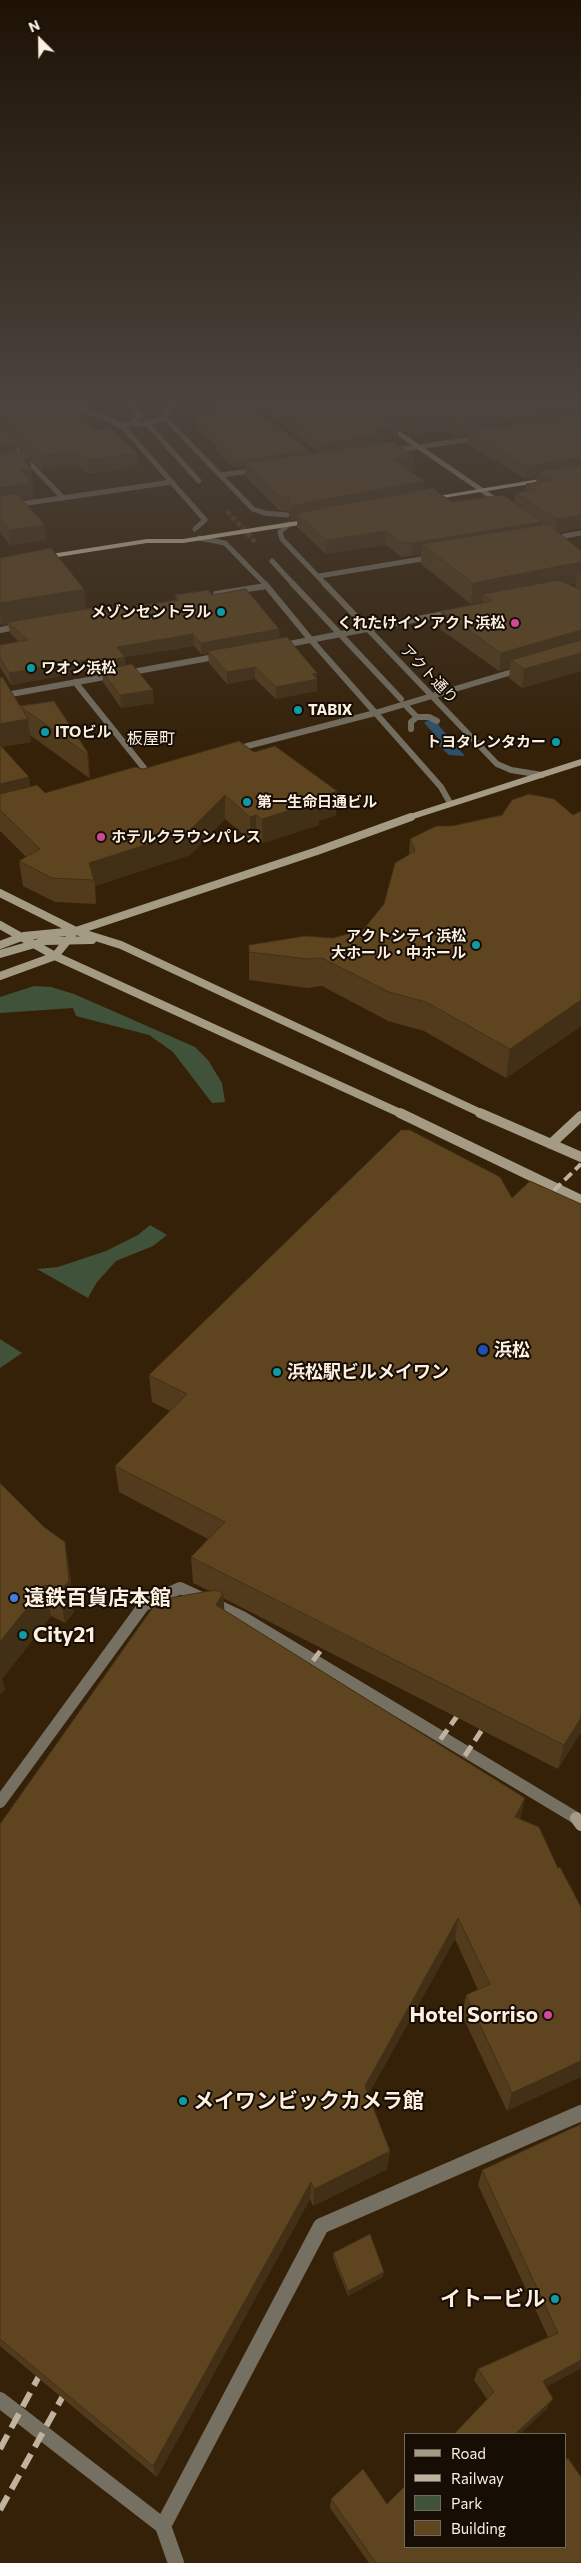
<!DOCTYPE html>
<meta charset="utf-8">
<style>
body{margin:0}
#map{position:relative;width:581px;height:2563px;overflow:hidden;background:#352108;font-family:Commissioner,sans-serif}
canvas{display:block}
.legend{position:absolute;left:404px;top:2433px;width:162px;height:115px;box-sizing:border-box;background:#160d04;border:1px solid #73685c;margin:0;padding:6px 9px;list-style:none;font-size:15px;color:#fef0e1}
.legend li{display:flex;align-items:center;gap:10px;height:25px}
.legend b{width:25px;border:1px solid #73685c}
.north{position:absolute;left:15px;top:15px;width:50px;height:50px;-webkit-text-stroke:4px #160d04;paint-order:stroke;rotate:337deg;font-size:14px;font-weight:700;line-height:20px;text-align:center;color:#fef0e1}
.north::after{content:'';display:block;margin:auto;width:18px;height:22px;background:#fef0e1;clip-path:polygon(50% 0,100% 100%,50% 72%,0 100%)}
</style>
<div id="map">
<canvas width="581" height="2563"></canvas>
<ul class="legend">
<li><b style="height:6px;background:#a49b85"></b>Road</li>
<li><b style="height:6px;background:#c1b19f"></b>Railway</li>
<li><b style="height:14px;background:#41523a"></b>Park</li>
<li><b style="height:14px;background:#5e4520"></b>Building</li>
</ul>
<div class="north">N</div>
</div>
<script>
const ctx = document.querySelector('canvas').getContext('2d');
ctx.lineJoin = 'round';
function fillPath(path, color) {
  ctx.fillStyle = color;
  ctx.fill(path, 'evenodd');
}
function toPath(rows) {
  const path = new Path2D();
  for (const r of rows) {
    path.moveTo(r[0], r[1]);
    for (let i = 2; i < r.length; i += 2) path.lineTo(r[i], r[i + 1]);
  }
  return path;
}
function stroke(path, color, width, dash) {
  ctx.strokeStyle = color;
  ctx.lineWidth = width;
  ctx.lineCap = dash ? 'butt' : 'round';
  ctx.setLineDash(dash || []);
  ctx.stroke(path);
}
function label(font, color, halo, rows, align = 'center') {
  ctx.font = font + ' Commissioner,"Noto Sans JP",sans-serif';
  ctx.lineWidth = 4;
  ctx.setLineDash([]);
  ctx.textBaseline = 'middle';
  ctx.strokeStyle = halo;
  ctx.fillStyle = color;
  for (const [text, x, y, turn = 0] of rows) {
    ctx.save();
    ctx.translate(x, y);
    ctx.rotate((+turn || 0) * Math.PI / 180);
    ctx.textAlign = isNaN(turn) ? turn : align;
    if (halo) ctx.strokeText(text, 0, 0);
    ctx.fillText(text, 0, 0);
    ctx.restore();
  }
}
const green = toPath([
 [34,986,51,987,74,994,195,1047,208,1060,222,1083,225,1102,212,1103,173,1052,149,1035,76,1016,73,1008,0,1013,0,997],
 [150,1225,167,1235,153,1246,116,1261,97,1282,88,1298,37,1269,58,1267,106,1251,138,1235],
 [0,1339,22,1353,0,1368]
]);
const water = toPath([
 [428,720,435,721,465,756,449,755,435,742,431,743,429,741,439,739,424,723]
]);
const streetTunnel = toPath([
 [227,511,255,542]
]);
const streetFar3 = toPath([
 [71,400,70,403,75,407,110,420,125,429,205,520,195,529],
 [125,400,140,416,134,420],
 [85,403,118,400],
 [165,418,253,509,264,513,287,515],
 [165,418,171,400],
 [119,424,146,424,165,418],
 [150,427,199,481],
 [0,432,63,498],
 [390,451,480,438],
 [221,475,257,470],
 [0,507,172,482],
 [289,524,280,532,282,539,326,585],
 [199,538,225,543,266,585],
 [549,539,581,533],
 [272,561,294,585],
 [319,576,434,557]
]);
const streetFar2 = toPath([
 [265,584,311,640,441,787,450,803],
 [293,584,401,699],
 [325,584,497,764,511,770,542,775],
 [216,594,266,586],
 [0,630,21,626],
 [279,646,454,612],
 [75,682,148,773],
 [0,696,220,656],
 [407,707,417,717,429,717,437,721],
 [411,729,411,722,417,717],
 [232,750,375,713,522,669]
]);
const streetFar1 = toPath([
 [0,1802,144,1605,180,1588,242,1617,576,1818]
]);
const street = toPath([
 [0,2400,163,2526,176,2563],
 [163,2526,321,2226,581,2113]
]);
const secondaryFar4 = toPath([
 [53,408,72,405],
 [388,426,502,504]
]);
const secondaryFar3 = toPath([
 [407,818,581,762]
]);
const secondaryFar2 = toPath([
 [0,893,76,931,121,945,483,1114],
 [0,925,55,956,402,1114],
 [0,945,24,936,76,931,317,851,411,817],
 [0,954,45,941,92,940],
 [0,976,55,956,72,935]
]);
const secondaryFar1 = toPath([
 [400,1113,581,1200],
 [480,1113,581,1157],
 [551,1144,581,1116]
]);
const secondary = toPath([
 [576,1818,581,1825]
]);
const highway = toPath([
 [581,472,581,476,424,501,420,499,581,472],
 [316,518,319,518,319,522,183,543,147,543,0,566,0,562,147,539,183,539,316,518]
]);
const railFar2 = toPath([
 [543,1201,581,1164]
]);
const railFar1 = toPath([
 [302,1675,331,1637],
 [430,1754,465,1705],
 [455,1771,489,1719]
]);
const rail = toPath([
 [0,2449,45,2365],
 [0,2510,69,2385]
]);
const wall = toPath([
 [0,400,69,408,96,430,137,453,138,467,88,474,79,465,42,470,30,458,34,498,22,499,46,540,10,545,0,532],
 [16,444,23,451,17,451],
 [253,400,581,400,581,528,558,532,581,551,581,671,522,688,509,678,510,668,499,671,440,629,441,611,482,603,483,601,471,604,421,564,421,555,401,557,386,545,326,554,297,527,297,519,290,520,290,512,279,510,245,476,245,467,236,468,216,451,216,444,195,430,196,416,217,413,214,412,214,405,310,453,318,452,257,406,257,404],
 [507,420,516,425,506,426],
 [398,427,411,435,445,430,455,437,468,435,467,444,526,479,537,477,536,483,526,484,525,492,515,493,514,503,451,502,423,490,424,481,408,470,414,470,382,443,382,440,398,437],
 [576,583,575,588,569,584],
 [0,558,84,589,86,609,98,612,176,600,175,595,212,595,280,639,317,673,317,691,276,699,255,679,227,684,209,663,208,653,201,654,194,646,125,657,125,665,154,703,121,708,103,682,102,672,96,674,94,670,11,685,0,667,0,645,19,642,10,633,8,624,2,625,0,622],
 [0,677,20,706,88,753,90,776,89,778,30,735,31,742,2,747,29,777,30,786,45,793,143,769,254,752,337,791,336,815,319,821,319,825,263,843,256,839,251,841,225,819,190,855,95,886,96,904,55,902,23,886,19,861,26,857,0,831],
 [581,811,581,1026,506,1078,424,1031,388,1021,322,986,307,988,249,980,249,945,333,938,363,930,384,904,409,855,410,839,452,826,573,815],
 [401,1130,581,1732,558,1769,223,1598,224,1610,520,1820,558,1868,581,1907,507,2111,462,2015,466,1995,478,1990,455,1939,368,2095,390,2151,387,2169,313,2206,310,2199,157,2477,0,2346,0,1824,210,1591,193,1583,191,1557,208,1539,119,1492,115,1466,170,1411,152,1402,149,1375],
 [0,1483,44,1527,65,1542,70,1574,74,1612,65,1623,51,1616,2,1679,5,1690,0,1694],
 [482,2170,581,2368,546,2387,546,2410,487,2399,474,2380,478,2369,548,2337,478,2185],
 [333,2253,383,2277,348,2296,333,2258],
 [331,2499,387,2504,565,2547,581,2563,369,2563,330,2508]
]);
const shadedWall = toPath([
 [0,400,51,400,0,410],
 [581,407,581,419,521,427,522,415],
 [507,417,506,429,468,431,468,435,455,437,456,424],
 [446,418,445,430,411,435,412,423],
 [398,425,398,437,382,440,382,447,323,456,323,443,373,429],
 [16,443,18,457,0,460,0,446],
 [78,451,79,465,42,470,41,456],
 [310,451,310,458,245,463,245,467,236,468,236,461],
 [137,453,138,467,88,474,87,460],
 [414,456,414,470,393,473,393,459],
 [30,457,34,498,0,503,0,488,20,470,22,458],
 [581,458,581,471,538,472,537,477,526,479,527,466],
 [424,481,423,495,297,513,297,519,290,520,290,506],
 [581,515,581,528,555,533,557,519],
 [542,522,541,535,422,544,421,555,411,556,412,543],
 [45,525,46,540,10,545,9,530],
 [386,531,386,545,326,554,326,540],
 [581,562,581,574,577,573,576,583,490,600,483,594,483,601,471,604,473,583],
 [84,589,86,611,8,622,8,624,2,625,0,610,0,603],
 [279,629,280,640,208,651,208,653,201,654,201,643],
 [581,630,580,647,511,660,510,668,499,671,501,653],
 [193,634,194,646,125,657,126,668,101,670,102,672,96,674,95,662,117,647],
 [581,653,581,671,522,688,524,669],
 [93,659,94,670,11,685,9,673],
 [255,667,255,679,227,684,227,672],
 [317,673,317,691,276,699,276,687,312,674],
 [153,690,154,703,121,708,120,695],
 [28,719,31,742,0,747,0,724],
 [88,753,90,776,89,778,87,754],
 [29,777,32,800,0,809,0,784],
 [337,791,336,815,319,821,319,825,263,843,262,819],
 [225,795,225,819,190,855,95,886,94,880,89,863],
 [256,815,256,839,251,841,250,817],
 [581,1000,581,1026,506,1078,510,1049],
 [65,1542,70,1574,74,1612,65,1623,59,1592],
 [45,1585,51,1616,2,1679,5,1690,0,1694,0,1642],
 [223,1593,225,1618,216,1605],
 [581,1718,581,1732,558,1769,564,1745],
 [525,1798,520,1821,515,1817],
 [458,1918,455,1939,363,2104,365,2086],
 [581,2061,581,2077,507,2111,512,2093],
 [390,2151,387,2169,313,2206,314,2189],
 [311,2182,310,2199,157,2477,153,2466],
 [384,2272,383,2277,348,2296,348,2291],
 [581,2360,581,2368,537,2392,543,2381],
 [553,2399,546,2410,520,2434,515,2434]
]);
const building = toPath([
 [34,400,60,400,69,408,75,407,96,430,111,428,137,453,87,460,78,451,41,456,0,416,0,403,34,400],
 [265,400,358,400,398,425,373,429,382,435,323,443,265,400],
 [373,400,475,400,507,417,456,424,446,418,412,423,373,400],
 [493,400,581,400,581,407,522,415,493,400],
 [245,401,310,451,236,461,216,444,224,443,195,423,203,422,196,416,225,412,214,405,245,401],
 [581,415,581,458,527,466,468,431,581,415],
 [0,426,16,443,0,446,0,426],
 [393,442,414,456,393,459,424,481,290,506,290,498,279,496,245,463,393,442],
 [24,451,30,457,22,458,31,469,20,470,32,483,0,488,0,454,24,451],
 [581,465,581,515,557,519,515,493,535,490,526,484,552,480,538,472,581,465],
 [433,488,451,502,503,495,542,522,412,543,402,543,386,531,326,540,297,513,433,488],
 [17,494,45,525,9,530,0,519,0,496,17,494],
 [548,524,581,551,581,562,473,583,422,544,548,524],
 [51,548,84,589,0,603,0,558,51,548],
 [559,580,581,590,581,630,501,653,441,611,492,601,483,594,559,580],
 [246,589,279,629,201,643,193,634,117,647,125,657,95,662,93,659,9,673,0,658,0,645,28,640,8,622,92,608,98,612,179,600,175,595,208,590,212,595,246,589],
 [287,637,317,673,312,674,317,679,276,687,255,667,227,672,208,651,287,637],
 [581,640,581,653,524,669,511,660,581,640],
 [132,664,153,690,120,695,101,670,132,664],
 [0,677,3,678,20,706,54,701,88,753,87,754,21,707,28,719,0,724,0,677],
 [239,741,254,752,275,746,337,791,316,798,320,801,262,819,256,815,250,817,225,795,189,831,89,863,94,880,52,878,19,861,40,849,0,810,0,794,37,785,45,793,135,767,143,769,239,741],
 [0,745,29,777,0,784,0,745],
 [529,794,554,799,573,815,581,811,581,1000,510,1049,426,1002,389,992,322,958,308,959,249,952,249,945,305,936,333,938,363,930,384,904,395,863,415,851,410,839,436,826,452,826,502,815,512,800,529,794],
 [401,1130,410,1130,500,1177,512,1198,530,1181,581,1204,581,1718,564,1745,191,1557,225,1522,115,1466,187,1394,149,1375,401,1130],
 [0,1483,44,1527,65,1542,69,1581,59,1592,45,1585,0,1642,0,1483],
 [215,1590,223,1593,216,1605,525,1798,515,1817,539,1827,558,1868,560,1867,581,1907,581,2061,512,2093,466,1995,490,1984,458,1918,365,2086,390,2151,314,2189,311,2182,153,2466,0,2339,0,1824,158,1600,215,1590],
 [581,2124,581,2360,543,2381,553,2399,515,2434,454,2434,494,2392,478,2369,558,2333,482,2170,581,2124],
 [370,2234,384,2272,348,2291,333,2253,370,2234],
 [568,2458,581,2477,581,2563,376,2563,331,2499,363,2469,387,2504,405,2486,405,2547,565,2547,565,2461,568,2458]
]);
const markers = [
 [221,612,5,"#0f9aa8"],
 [515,623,5,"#d1479c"],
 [31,668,5,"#0f9aa8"],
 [298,710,5,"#0f9aa8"],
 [45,732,5,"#0f9aa8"],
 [556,742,5,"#0f9aa8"],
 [247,802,5,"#0f9aa8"],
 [101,837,5,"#d1479c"],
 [476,945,5,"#0f9aa8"],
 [483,1350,6,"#1a4fb4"],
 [277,1372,5,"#0f9aa8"],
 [14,1598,5,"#3f7fe0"],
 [23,1635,5,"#0f9aa8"],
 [548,2015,5,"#d1479c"],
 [183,2101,5,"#0f9aa8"],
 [555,2299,5,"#0f9aa8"]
];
const farPoinames = [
 ["メゾンセントラル",211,612,"right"],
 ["くれたけイン アクト浜松",505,623,"right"],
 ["ワオン浜松",41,668],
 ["TABIX",308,710],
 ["ITOビル",55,732],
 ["トヨタレンタカー",546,742,"right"],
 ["第一生命日通ビル",257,802],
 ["ホテルクラウンパレス",111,837],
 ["アクトシティ浜松",466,936,"right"],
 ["大ホール・中ホール",466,953,"right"]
];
const farStreetnames = [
 ["アクト通り",429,674,46]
];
const farNeighbourhoodnames = [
 ["板屋町",151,739]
];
const poiNames = [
 ["浜松",494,1350],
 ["浜松駅ビルメイワン",287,1372]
];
const nearPoinames = [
 ["遠鉄百貨店本館",24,1598],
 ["City21",33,1635],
 ["Hotel Sorriso",538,2015,"right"],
 ["メイワンビックカメラ館",193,2101],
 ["イトービル",545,2299,"right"]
];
fillPath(green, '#41523a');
fillPath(water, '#2e506d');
stroke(streetTunnel, '#534029', 5, [5, 2.5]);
stroke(streetFar3, '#767062', 5);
stroke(streetFar2, '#767062', 6);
stroke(streetFar1, '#767062', 12);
stroke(street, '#767062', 16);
stroke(secondaryFar4, '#a49b85', 5);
stroke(secondaryFar3, '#a49b85', 6);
stroke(secondaryFar2, '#a49b85', 8);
stroke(secondaryFar1, '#a49b85', 10);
stroke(secondary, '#a49b85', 12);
fillPath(highway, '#e8d9b7');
stroke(railFar2, '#c1b19f', 4, [10, 5]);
stroke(railFar1, '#c1b19f', 5, [12, 6]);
stroke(rail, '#c1b19f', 6, [16, 8]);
fillPath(wall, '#513b1c');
fillPath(shadedWall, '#423016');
fillPath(building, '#5e4520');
stroke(building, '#423016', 1);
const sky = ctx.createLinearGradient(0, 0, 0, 759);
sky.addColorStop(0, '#1d1204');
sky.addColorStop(0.53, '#4b433d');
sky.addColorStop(1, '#4b433d00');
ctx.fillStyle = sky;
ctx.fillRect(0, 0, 581, 759);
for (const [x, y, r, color] of markers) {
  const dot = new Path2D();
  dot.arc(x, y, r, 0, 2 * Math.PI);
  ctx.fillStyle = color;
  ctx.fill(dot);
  stroke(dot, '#160d04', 2);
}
label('bold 15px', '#fef0e1', '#160d04', farPoinames, 'left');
label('15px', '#fef0e1', '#160d04', farStreetnames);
label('16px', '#fef0e1', '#160d04', farNeighbourhoodnames);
label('bold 18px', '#fef0e1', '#160d04', poiNames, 'left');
label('bold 21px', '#fef0e1', '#160d04', nearPoinames, 'left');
</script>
